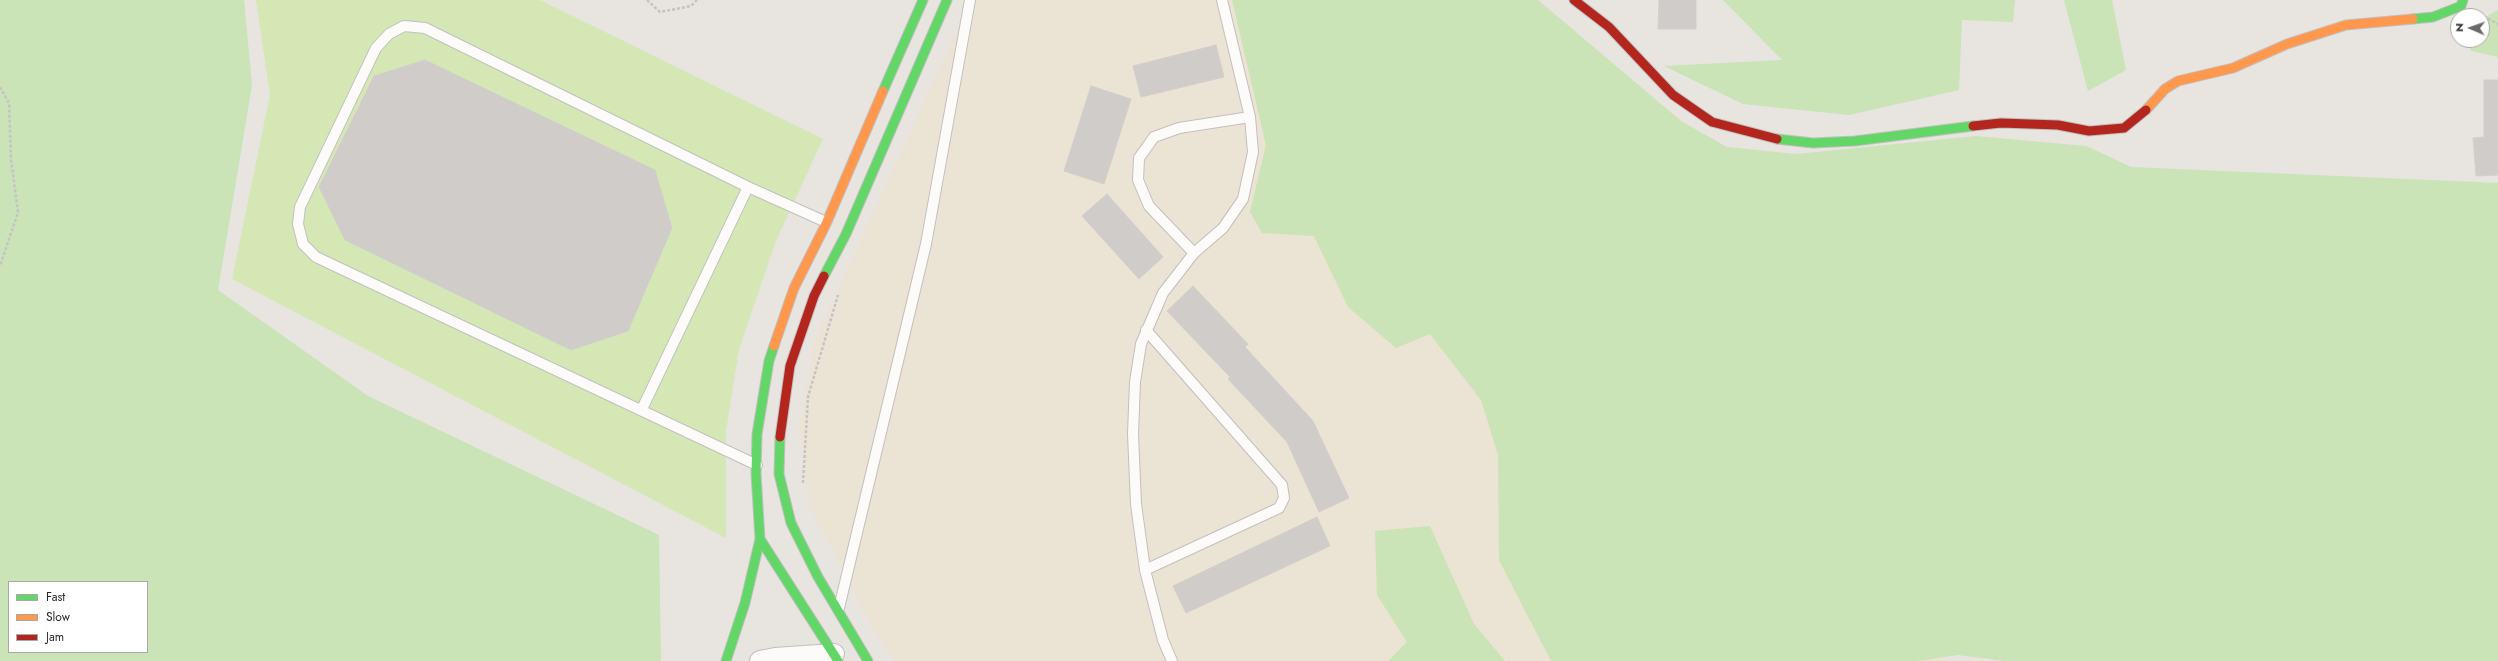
<!DOCTYPE html>
<style>
body{margin:0}
#map{position:relative;width:2498px;height:661px;overflow:hidden;background:#e8e4df;font-family:Jost,sans-serif}
canvas{display:block}
.legend{position:absolute;left:8px;top:581px;width:140px;height:72px;box-sizing:border-box;background:#fff;border:1px solid #a9a9a9;margin:0;padding:5px 7px;list-style:none;font-size:12px;color:#292929}
.legend li{display:flex;align-items:center;gap:8px;height:20px}
.legend b{width:20px;border:1px solid #a9a9a9}
.north{position:absolute;left:2450px;top:8px;width:40px;height:40px;box-sizing:border-box;background:#fff;border:1px solid #a9a9a9;border-radius:50%;rotate:272deg;font-size:11px;font-weight:700;line-height:16px;text-align:center;color:#292929}
.north::after{content:'';display:block;margin:auto;width:14px;height:18px;background:#6c6a69;clip-path:polygon(50% 0,100% 100%,50% 72%,0 100%)}
</style>
<div id="map">
<canvas width="2498" height="661"></canvas>
<ul class="legend">
<li><b style="height:5px;background:#63d668"></b>Fast</li>
<li><b style="height:5px;background:#ff974d"></b>Slow</li>
<li><b style="height:5px;background:#b3261e"></b>Jam</li>
</ul>
<div class="north">N</div>
</div>
<script>
const ctx = document.querySelector('canvas').getContext('2d');
ctx.lineJoin = 'round';
function fillPath(path, color) {
  ctx.fillStyle = color;
  ctx.fill(path, 'evenodd');
}
function toPath(rows) {
  const path = new Path2D();
  for (const r of rows) {
    path.moveTo(r[0], r[1]);
    for (let i = 2; i < r.length; i += 2) path.lineTo(r[i], r[i + 1]);
  }
  return path;
}
function stroke(path, color, width, dash) {
  ctx.strokeStyle = color;
  ctx.lineWidth = width;
  ctx.lineCap = dash ? 'butt' : 'round';
  ctx.setLineDash(dash || []);
  ctx.stroke(path);
}
const education = toPath([
 [978,0,1467,0,1626,646,1995,661,895,661,875,632,810,508,799,425,815,340,964,15]
]);
const green = toPath([
 [0,0,244,0,252,85,218,290,368,396,659,535,661,661,0,661],
 [9,582,147,582,147,652,9,652],
 [1232,0,1538,0,1681,121,1727,147,1796,154,1976,136,2086,146,2131,167,2498,183,2498,661,2005,661,1958,655,1918,661,1551,661,1499,560,1498,455,1481,400,1430,334,1396,348,1348,307,1314,236,1262,233,1250,212,1266,145],
 [1723,0,2015,0,2013,22,1962,20,1959,90,1849,115,1743,104,1664,66,1782,60],
 [2064,0,2112,0,2126,70,2088,91],
 [2498,10,2498,57,2471,51,2468,40,2482,40,2482,19],
 [1430,526,1474,624,1505,661,1388,661,1407,642,1377,595,1375,531]
]);
const pitch = toPath([
 [256,0,540,0,823,139,776,241,739,349,726,431,726,538,232,279,270,95]
]);
const building = toPath([
 [1659,0,1696,0,1696,29,1658,29,1659,0],
 [1216,45,1224,77,1141,97,1133,66,1216,45],
 [425,60,655,170,672,228,628,331,571,350,345,240,319,187,374,76,425,60],
 [2484,80,2498,80,2498,175,2476,176,2473,138,2484,137,2484,80],
 [1091,86,1131,99,1104,184,1064,171,1091,86],
 [1107,194,1163,257,1139,279,1082,216,1107,194],
 [1193,286,1248,344,1245,347,1313,421,1349,498,1319,512,1287,442,1228,379,1230,377,1167,311,1193,286],
 [1317,517,1330,546,1186,613,1173,586,1317,517]
]);
const path = toPath([
 [647,0,660,12,691,6,697,0],
 [2479,14,2498,24],
 [0,87,9,103,11,159,18,212,0,266],
 [803,483,808,397,838,295]
]);
const lane = toPath([
 [1194,253,1149,206,1138,180,1139,158,1154,137,1179,128,1250,117],
 [642,409,748,187],
 [757,465,316,257,303,244,298,224,300,207,376,48,389,34,404,26,425,28,748,187,826,222],
 [1145,570,1279,508,1284,498,1282,485,1146,330],
 [839,608,926,244,970,0],
 [1172,661,1163,640,1145,570,1136,504,1133,434,1135,382,1141,344,1163,293,1194,253,1223,228,1243,199,1253,152,1250,117,1222,0]
]);
const street = toPath([
 [760,661,775,658,834,654]
]);
const fast = toPath([
 [2413,19,2433,17,2461,6,2463,0],
 [883,91,923,0],
 [1777,139,1813,143,1855,141,1973,126],
 [824,276,846,234,947,0],
 [774,346,769,361,757,434,756,474,760,539,838,661],
 [780,437,779,474,791,523,818,577,868,661],
 [726,661,745,603,760,539]
]);
const slow = toPath([
 [2146,110,2165,89,2178,81,2233,68,2287,44,2346,25,2413,19],
 [774,346,794,288,826,224,883,91]
]);
const jam = toPath([
 [1574,0,1609,27,1673,95,1712,122,1777,139],
 [1973,126,2001,123,2058,125,2089,131,2124,128,2146,110],
 [780,437,790,366,814,296,824,276]
]);
fillPath(education, '#ebe3d3');
fillPath(green, '#cae3b7');
fillPath(pitch, '#d5e7b5');
fillPath(building, '#cfccc9');
stroke(building, '#d3d0cb', 1);
stroke(lane, '#c1c0c0', 12);
stroke(street, '#c1c0c0', 22);
stroke(fast, '#c1c0c0', 11);
stroke(slow, '#c1c0c0', 11);
stroke(jam, '#c1c0c0', 11);
stroke(path, '#c4c4c4', 2.5, [3, 2]);
stroke(lane, '#fcfbfa', 10);
stroke(street, '#fcfbfa', 20);
stroke(fast, '#63d668', 9);
stroke(slow, '#ff974d', 9);
stroke(jam, '#b3261e', 9);
</script>
